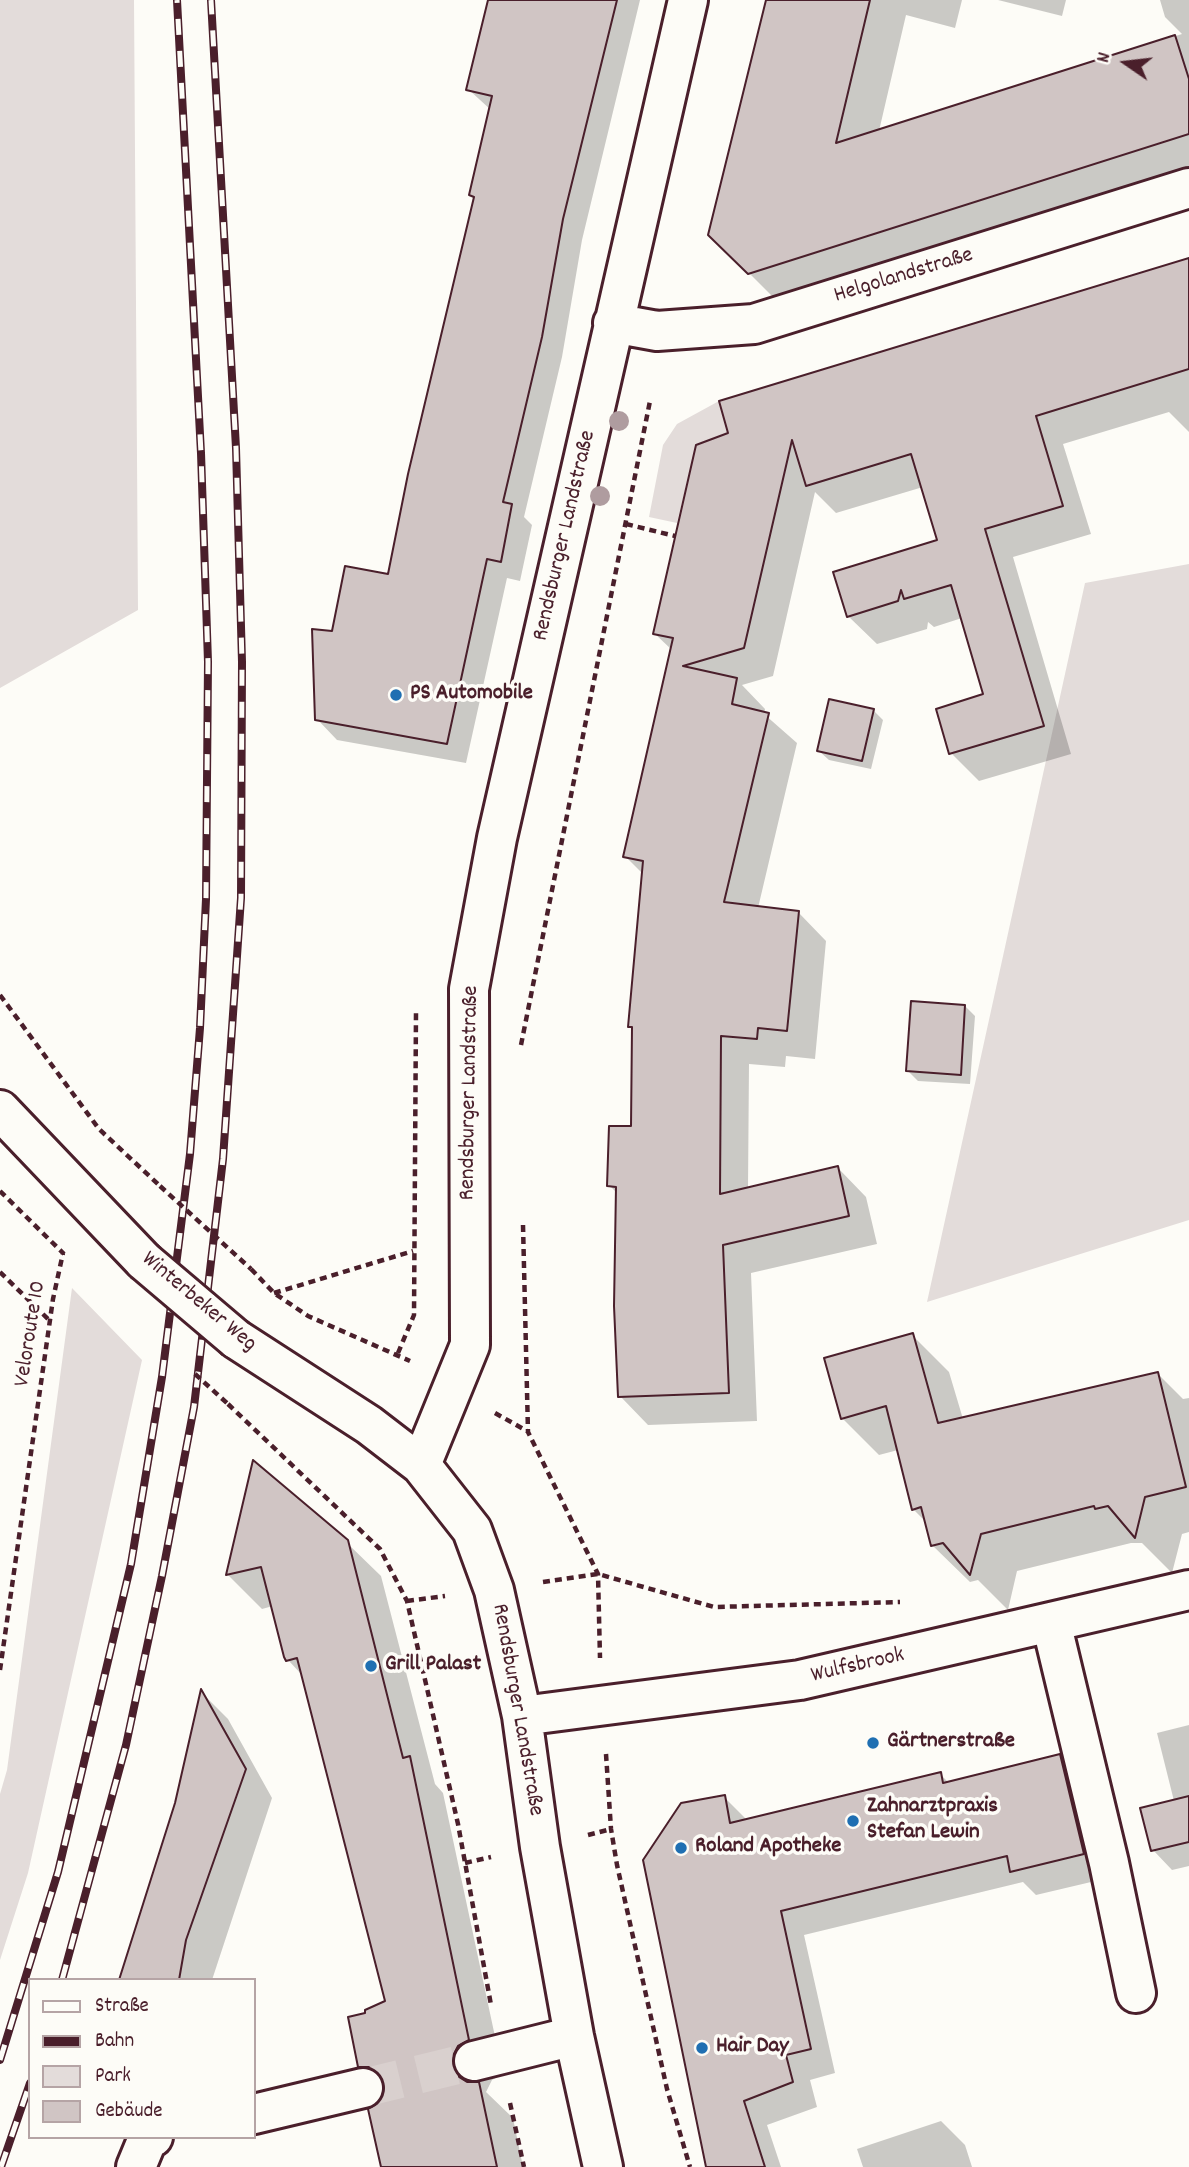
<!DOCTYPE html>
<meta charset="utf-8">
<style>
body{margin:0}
#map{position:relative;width:1189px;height:2167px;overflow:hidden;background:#fdfcf7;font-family:Dekko,sans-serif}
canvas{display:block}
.legend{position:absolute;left:28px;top:1978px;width:228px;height:161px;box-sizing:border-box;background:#fdfcf7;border:2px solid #b5a4a5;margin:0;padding:9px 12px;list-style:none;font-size:21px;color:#4a1f2b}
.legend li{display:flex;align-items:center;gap:14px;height:35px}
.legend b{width:35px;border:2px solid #b5a4a5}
.north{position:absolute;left:1091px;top:28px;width:70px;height:70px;-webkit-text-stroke:5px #fdfcf7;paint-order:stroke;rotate:284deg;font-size:19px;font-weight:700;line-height:28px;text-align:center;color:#4a1f2b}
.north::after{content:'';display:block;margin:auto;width:24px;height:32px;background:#4a1f2b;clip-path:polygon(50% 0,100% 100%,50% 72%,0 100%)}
</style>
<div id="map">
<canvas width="1189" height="2167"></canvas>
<ul class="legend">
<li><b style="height:9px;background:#fdfcf7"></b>Straße</li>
<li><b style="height:9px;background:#4a1f2b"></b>Bahn</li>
<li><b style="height:19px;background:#e3dcda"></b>Park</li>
<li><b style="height:19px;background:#d0c5c4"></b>Gebäude</li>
</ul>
<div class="north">N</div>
</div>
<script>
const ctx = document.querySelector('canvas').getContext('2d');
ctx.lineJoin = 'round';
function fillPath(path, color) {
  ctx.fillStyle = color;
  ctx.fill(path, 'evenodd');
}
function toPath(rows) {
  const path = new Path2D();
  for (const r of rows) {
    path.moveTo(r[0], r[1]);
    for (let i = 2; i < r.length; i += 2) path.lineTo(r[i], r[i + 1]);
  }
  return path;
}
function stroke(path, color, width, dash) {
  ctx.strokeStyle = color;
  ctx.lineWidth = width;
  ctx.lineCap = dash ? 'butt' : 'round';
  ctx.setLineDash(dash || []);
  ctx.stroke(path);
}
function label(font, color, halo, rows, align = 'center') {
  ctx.font = font + ' Dekko,sans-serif';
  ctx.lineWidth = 7;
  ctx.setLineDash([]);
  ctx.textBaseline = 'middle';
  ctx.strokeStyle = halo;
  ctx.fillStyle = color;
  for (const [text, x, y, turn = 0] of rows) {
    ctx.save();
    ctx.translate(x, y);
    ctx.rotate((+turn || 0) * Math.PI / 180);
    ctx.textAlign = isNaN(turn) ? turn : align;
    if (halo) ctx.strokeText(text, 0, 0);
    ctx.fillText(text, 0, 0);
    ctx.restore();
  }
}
const green = toPath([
 [0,0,134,0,138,610,0,688],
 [719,401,728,433,696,445,677,523,649,517,663,445,677,424],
 [1189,564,1189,1220,927,1302,1085,583],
 [72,1288,142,1360,28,1873,0,1960,0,1794,7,1770]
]);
const shadow = toPath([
 [490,0,640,0,582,240,562,357,524,517,532,525,520,581,507,578,466,763,337,740,317,719,334,633,390,576,475,199,470,195,491,110,468,89],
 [767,0,962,0,955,28,906,15,879,131,1182,34,1165,17,1160,0,1189,0,1189,177,782,306,710,234],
 [998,0,1066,0,1062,16],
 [1189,270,1189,432,1169,412,1063,444,1091,534,1013,557,1071,754,979,781,951,753,985,696,962,618,934,627,928,622,927,629,877,644,848,616,939,541,923,487,836,513,815,492,773,676,742,685,765,709,764,714,797,743,758,908,798,912,826,941,815,1059,786,1056,785,1067,749,1064,748,1189,838,1168,866,1197,877,1244,751,1273,757,1421,648,1425,620,1396,618,1194,609,1185,633,1128,633,1030,629,1026,644,875,625,856,672,650,654,633,697,446],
 [873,710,883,720,871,769,829,760,819,751],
 [965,1006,975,1016,970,1084,918,1081,908,1071],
 [912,1335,949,1372,963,1419,1158,1374,1183,1399,1189,1398,1189,1532,1182,1534,1172,1573,1142,1543,1131,1543,1017,1571,1008,1610,978,1580,970,1582,932,1545,927,1523,913,1509,898,1450,879,1455,842,1418],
 [254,1463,346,1542,381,1576,435,1784,443,1793,503,2074,492,2080,486,2092,513,2118,523,2167,383,2167,380,2105,386,2091,360,2066,367,2015,387,2002,303,1676,288,1660,273,1606,262,1609,228,1575],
 [202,1693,228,1719,272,1798,212,1980,120,1980,177,1803],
 [1189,1725,1189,1866,1172,1870,1153,1850,1174,1801,1157,1733],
 [1060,1756,1084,1780,1108,1878,1036,1895,1023,1882,804,1935,835,2073,810,2080,817,2107,767,2125,781,2167,713,2167,724,1797,748,1821,940,1774,949,1783],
 [941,2121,965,2145,972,2167,863,2167,857,2149]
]);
const building = toPath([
 [488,0,617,0,563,219,542,337,503,502,512,504,501,562,487,559,447,744,315,720,312,629,332,631,345,566,388,574,408,474,474,197,469,195,492,96,466,90,488,0],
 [766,0,870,0,836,143,1175,35,1189,79,1189,134,748,274,708,235,766,0],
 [1189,258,1189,369,1036,416,1063,506,985,529,1044,726,949,754,936,709,983,694,951,585,904,599,901,590,898,601,847,617,833,572,937,540,911,454,806,486,792,440,744,648,683,666,737,678,732,704,769,713,724,902,799,911,787,1031,758,1028,757,1039,721,1036,720,1194,838,1166,849,1216,723,1245,729,1393,618,1397,614,1306,616,1187,607,1186,609,1126,631,1126,632,1027,628,1027,643,861,623,857,673,638,653,634,696,445,728,433,719,401,1189,258],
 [829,699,874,709,862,761,817,751,829,699],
 [911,1001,965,1005,961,1075,906,1071,911,1001],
 [913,1333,938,1423,1158,1372,1186,1487,1145,1497,1135,1538,1108,1506,1095,1509,1094,1506,981,1534,970,1575,943,1543,931,1546,921,1507,912,1510,886,1406,841,1419,824,1358,913,1333],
 [253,1460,348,1540,403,1758,410,1756,469,2040,458,2046,453,2056,453,2066,459,2077,467,2082,479,2082,497,2167,381,2167,368,2109,378,2103,384,2095,384,2084,378,2073,369,2067,358,2067,348,2017,365,2013,365,2010,385,2001,297,1658,286,1661,284,1657,261,1567,226,1575,253,1460],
 [201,1689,246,1769,186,1940,179,1980,119,1980,175,1803,201,1689],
 [1060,1754,1084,1854,1010,1872,1007,1856,781,1911,811,2049,786,2055,793,2082,744,2101,765,2167,706,2167,643,1860,681,1803,725,1795,730,1823,941,1772,943,1783,1060,1754],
 [1189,1796,1189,1842,1151,1851,1140,1808,1189,1796]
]);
const minorTunnel = toPath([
 [363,2088,474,2061]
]);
const path = toPath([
 [626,524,675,536],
 [0,995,99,1129,160,1186],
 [521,1045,650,401],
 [0,1191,64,1254],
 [523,1225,528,1432,598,1574,600,1658],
 [251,1269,274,1293,308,1316,410,1361],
 [0,1272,50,1321],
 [274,1293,413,1251],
 [398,1353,414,1315,416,1011],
 [228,1404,380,1549,407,1601,458,1824,491,2005],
 [495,1413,527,1431],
 [543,1582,598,1574,714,1607,900,1602],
 [407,1601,445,1596],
 [0,1670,53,1299,63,1253],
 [606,1754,611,1829,617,1865,667,2089,690,2167],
 [588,1835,611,1829],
 [465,1863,491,1857],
 [510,2103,524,2167]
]);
const minor = toPath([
 [613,323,657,331,754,324,1189,188],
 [0,1110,144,1261],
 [236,1339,369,1425,421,1465,472,1530,494,1590,522,1716,540,1847,574,2036,603,2167],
 [421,1465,470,1345,469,989,497,838,688,0],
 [1051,1622,1109,1863,1136,1993],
 [522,1716,800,1680,1189,1590],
 [474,2061,574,2036],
 [254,2114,363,2088],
 [136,2167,148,2138,153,2137]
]);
const rail = toPath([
 [62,1980,126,1745,162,1576,194,1407,223,1159,241,898,242,662,236,448,211,0],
 [0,2060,58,1872,131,1564,162,1377,190,1154,200,1028,206,899,208,662,201,453,177,0],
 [1,2167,30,2083]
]);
const pathBridge = toPath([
 [160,1186,251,1269],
 [195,1374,228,1404]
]);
const minorBridge = toPath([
 [144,1261,236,1339]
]);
const trees = [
 [619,421],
 [600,496]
];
const markers = [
 [396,695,7,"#1f6fb2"],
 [371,1666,7,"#1f6fb2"],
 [873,1743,7,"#1f6fb2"],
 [853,1821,7,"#1f6fb2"],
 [681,1848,7,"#1f6fb2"],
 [702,2048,7,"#1f6fb2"]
];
const streetNames = [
 ["Helgolandstraße",904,277,-17],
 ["Rendsburger Landstraße",566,536,-77],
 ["Rendsburger Landstraße",471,1093,-89],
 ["Winterbeker Weg",198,1303,40],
 ["Veloroute 10",32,1334,-81],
 ["Wulfsbrook",858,1667,-13],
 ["Rendsburger Landstraße",516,1710,80]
];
const poiNames = [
 ["PS Automobile",410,695],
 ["Grill Palast",385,1666],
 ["Gärtnerstraße",887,1743],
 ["Zahnarztpraxis",867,1808],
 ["Stefan Lewin",867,1834],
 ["Roland Apotheke",695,1848],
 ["Hair Day",716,2048]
];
fillPath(green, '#e3dcda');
fillPath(shadow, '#0003');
fillPath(building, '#d0c5c4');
stroke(building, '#4a1f2b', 2);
stroke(minorTunnel, '#d9d0ce', 38, [38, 19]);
stroke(minor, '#4a1f2b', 44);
stroke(path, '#4a1f2b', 4.5, [7, 5]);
stroke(minor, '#fdfcf7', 38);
stroke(rail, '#4a1f2b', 8);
stroke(rail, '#fdfcf7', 5, [16]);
stroke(minorBridge, '#4a1f2b', 44, []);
stroke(pathBridge, '#4a1f2b', 4.5, [7, 5]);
stroke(minorBridge, '#fdfcf7', 38);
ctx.fillStyle = '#af9c9f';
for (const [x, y] of trees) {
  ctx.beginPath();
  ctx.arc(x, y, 10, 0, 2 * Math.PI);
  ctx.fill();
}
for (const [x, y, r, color] of markers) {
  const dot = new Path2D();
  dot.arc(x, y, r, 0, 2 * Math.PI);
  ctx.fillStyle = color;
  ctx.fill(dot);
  stroke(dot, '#fdfcf7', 2.5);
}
label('23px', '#4a1f2b', '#fdfcf7', streetNames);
label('bold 23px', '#4a1f2b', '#fdfcf7', poiNames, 'left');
</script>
